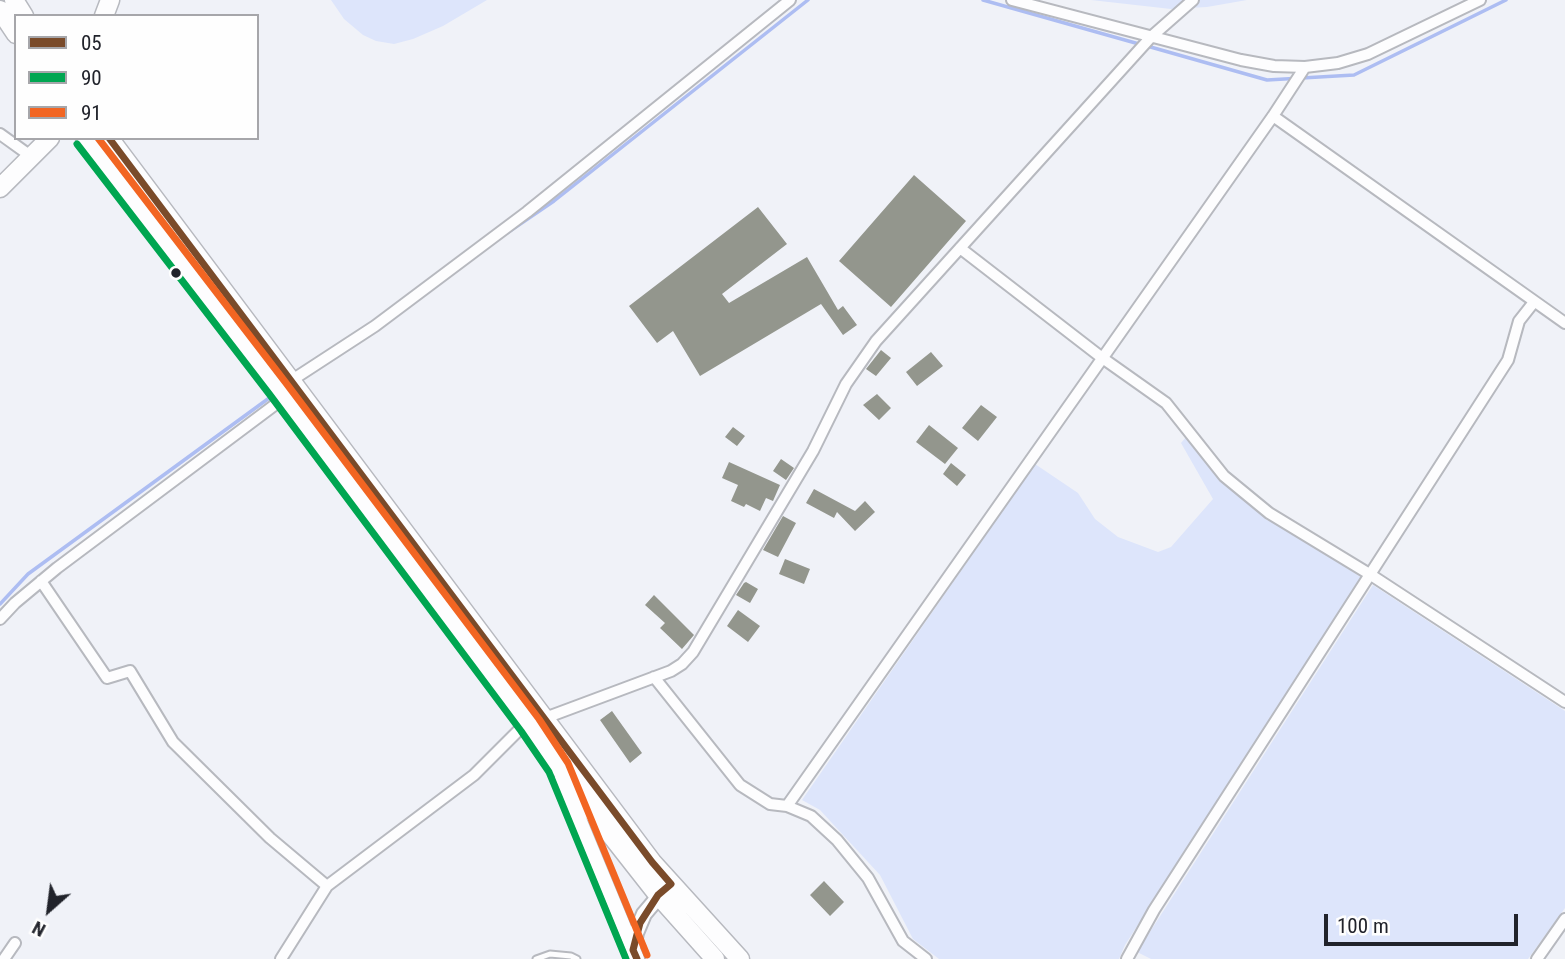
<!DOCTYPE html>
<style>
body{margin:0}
#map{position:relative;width:1565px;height:959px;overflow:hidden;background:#f0f2f8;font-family:"Roboto Condensed",sans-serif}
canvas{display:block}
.legend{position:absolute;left:14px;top:14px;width:245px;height:126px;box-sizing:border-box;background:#fefefe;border:2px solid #a6a6aa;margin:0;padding:9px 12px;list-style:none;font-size:21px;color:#21232b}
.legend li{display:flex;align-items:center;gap:14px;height:35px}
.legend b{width:35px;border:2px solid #a6a6aa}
.north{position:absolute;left:14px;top:875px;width:70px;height:70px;-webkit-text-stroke:5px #fefefe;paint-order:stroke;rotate:208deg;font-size:19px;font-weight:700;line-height:28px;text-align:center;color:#21232b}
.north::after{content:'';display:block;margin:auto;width:24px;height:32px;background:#21232b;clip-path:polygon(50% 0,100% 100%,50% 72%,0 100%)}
.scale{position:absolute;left:1324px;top:914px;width:194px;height:32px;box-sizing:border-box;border:4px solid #21232b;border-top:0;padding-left:9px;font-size:21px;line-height:24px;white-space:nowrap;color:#21232b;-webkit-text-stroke:5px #fefefe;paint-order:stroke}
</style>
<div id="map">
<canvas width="1565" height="959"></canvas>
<ul class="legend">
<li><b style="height:9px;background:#7a4b2a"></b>05</li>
<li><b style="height:9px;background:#00a651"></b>90</li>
<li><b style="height:9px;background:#f26522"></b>91</li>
</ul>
<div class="north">N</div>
<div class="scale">100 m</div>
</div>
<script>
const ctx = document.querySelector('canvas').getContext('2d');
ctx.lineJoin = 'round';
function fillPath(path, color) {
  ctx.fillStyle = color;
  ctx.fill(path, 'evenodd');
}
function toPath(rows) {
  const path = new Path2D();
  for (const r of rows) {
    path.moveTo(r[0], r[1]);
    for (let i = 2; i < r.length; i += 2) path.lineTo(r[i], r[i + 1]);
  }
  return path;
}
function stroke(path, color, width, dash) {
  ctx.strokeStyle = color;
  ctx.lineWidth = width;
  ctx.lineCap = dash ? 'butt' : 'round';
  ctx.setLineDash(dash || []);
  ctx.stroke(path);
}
const green = toPath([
 [331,0,487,0,443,26,413,39,394,44,376,41,363,35,344,19],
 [1091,0,1247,0,1207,7,1171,9],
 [1187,436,1219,476,1267,520,1294,532,1362,578,1125,945,1119,959,939,959,913,939,880,875,820,810,802,800,1035,464,1078,493,1095,519,1118,537,1158,552,1171,547,1213,499,1181,443],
 [1373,585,1565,711,1565,908,1528,959,1151,959,1137,952]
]);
const stream = toPath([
 [983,0,1139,44],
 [1147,46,1267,80,1354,75,1506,0],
 [507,233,554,201,808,0],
 [0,604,28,574,276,393]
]);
const building = toPath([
 [914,175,966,221,891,307,839,261],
 [758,207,787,244,722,294,729,303,807,257,838,310,843,306,857,325,843,335,821,304,700,376,673,331,657,343,629,306],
 [881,350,891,358,876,376,866,369],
 [931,352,943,366,917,386,906,372],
 [877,394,891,408,879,420,863,405],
 [981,405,997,417,978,441,962,428],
 [929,425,958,448,945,464,916,442],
 [733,427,745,436,737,446,725,437],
 [781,459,794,468,786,480,773,471],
 [729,462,780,485,773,501,766,498,760,511,746,504,744,507,731,501,738,485,722,478],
 [951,463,966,475,957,486,943,474],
 [814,489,855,511,865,501,875,512,855,531,837,512,834,518,806,503],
 [783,516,796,523,778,557,763,550],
 [785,559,810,569,804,584,779,574],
 [746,582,758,589,750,603,736,595,744,583],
 [654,595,694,635,682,649,660,628,665,623,645,605],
 [738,610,760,626,748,642,727,626],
 [612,711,642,753,630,763,600,720],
 [824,881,844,902,830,916,810,895]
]);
const service = toPath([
 [536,959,550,954,571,956,577,959]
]);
const minor = toPath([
 [1012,0,1241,60,1274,66,1305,67,1338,63,1368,54,1480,0],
 [1273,116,1565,323],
 [0,134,32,157],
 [960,248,1101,357,1166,403,1224,476,1269,513,1371,575,1565,702],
 [286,384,375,326,527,212,790,0],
 [41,581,107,678,130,671,173,742,270,838,327,886],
 [0,619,15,603,57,568,284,398],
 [654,677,740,785,770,804,787,806,811,816,837,840,868,878,903,941,926,959],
 [787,806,1273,116,1305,67],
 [4,959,15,943],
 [281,959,327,886,474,775,518,731,545,718,671,671,682,664,693,652,813,451,846,384,876,341,1151,37,1193,0],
 [1127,959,1154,910,1508,360,1519,321,1534,302],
 [1537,959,1565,919]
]);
const tertiary = toPath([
 [562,778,637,959],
 [633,948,636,933,644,914,666,888]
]);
const trunk = toPath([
 [14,0,24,16],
 [0,10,16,34],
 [104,16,110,0],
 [85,138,278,389,592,811,658,895,715,959],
 [109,138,652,862,740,959],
 [0,188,50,138]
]);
const bus1 = toPath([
 [109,138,652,862,671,884],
 [637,959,633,950,640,923,658,895,671,884]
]);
const bus2 = toPath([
 [77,144,270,395,521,731,549,772,626,959]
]);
const bus3 = toPath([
 [98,138,286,383,539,719,568,763,647,955]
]);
const markers = [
 [176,273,6,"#21232b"]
];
fillPath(green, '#dde5fb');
stroke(stream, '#adbdf2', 3.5);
fillPath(building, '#93968d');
stroke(service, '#b7b9bf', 9);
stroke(minor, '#b7b9bf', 14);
stroke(tertiary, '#b7b9bf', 18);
stroke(trunk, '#b7b9bf', 21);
stroke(service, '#fdfdfe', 5);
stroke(minor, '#fdfdfe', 10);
stroke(tertiary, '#fdfdfe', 14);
stroke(trunk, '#fdfdfe', 18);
stroke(bus1, '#7a4b2a', 7);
stroke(bus2, '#00a651', 7);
stroke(bus3, '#f26522', 7);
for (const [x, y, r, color] of markers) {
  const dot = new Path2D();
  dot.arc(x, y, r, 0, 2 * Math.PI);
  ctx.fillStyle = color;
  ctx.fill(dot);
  stroke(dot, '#fefefe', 2.5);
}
</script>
